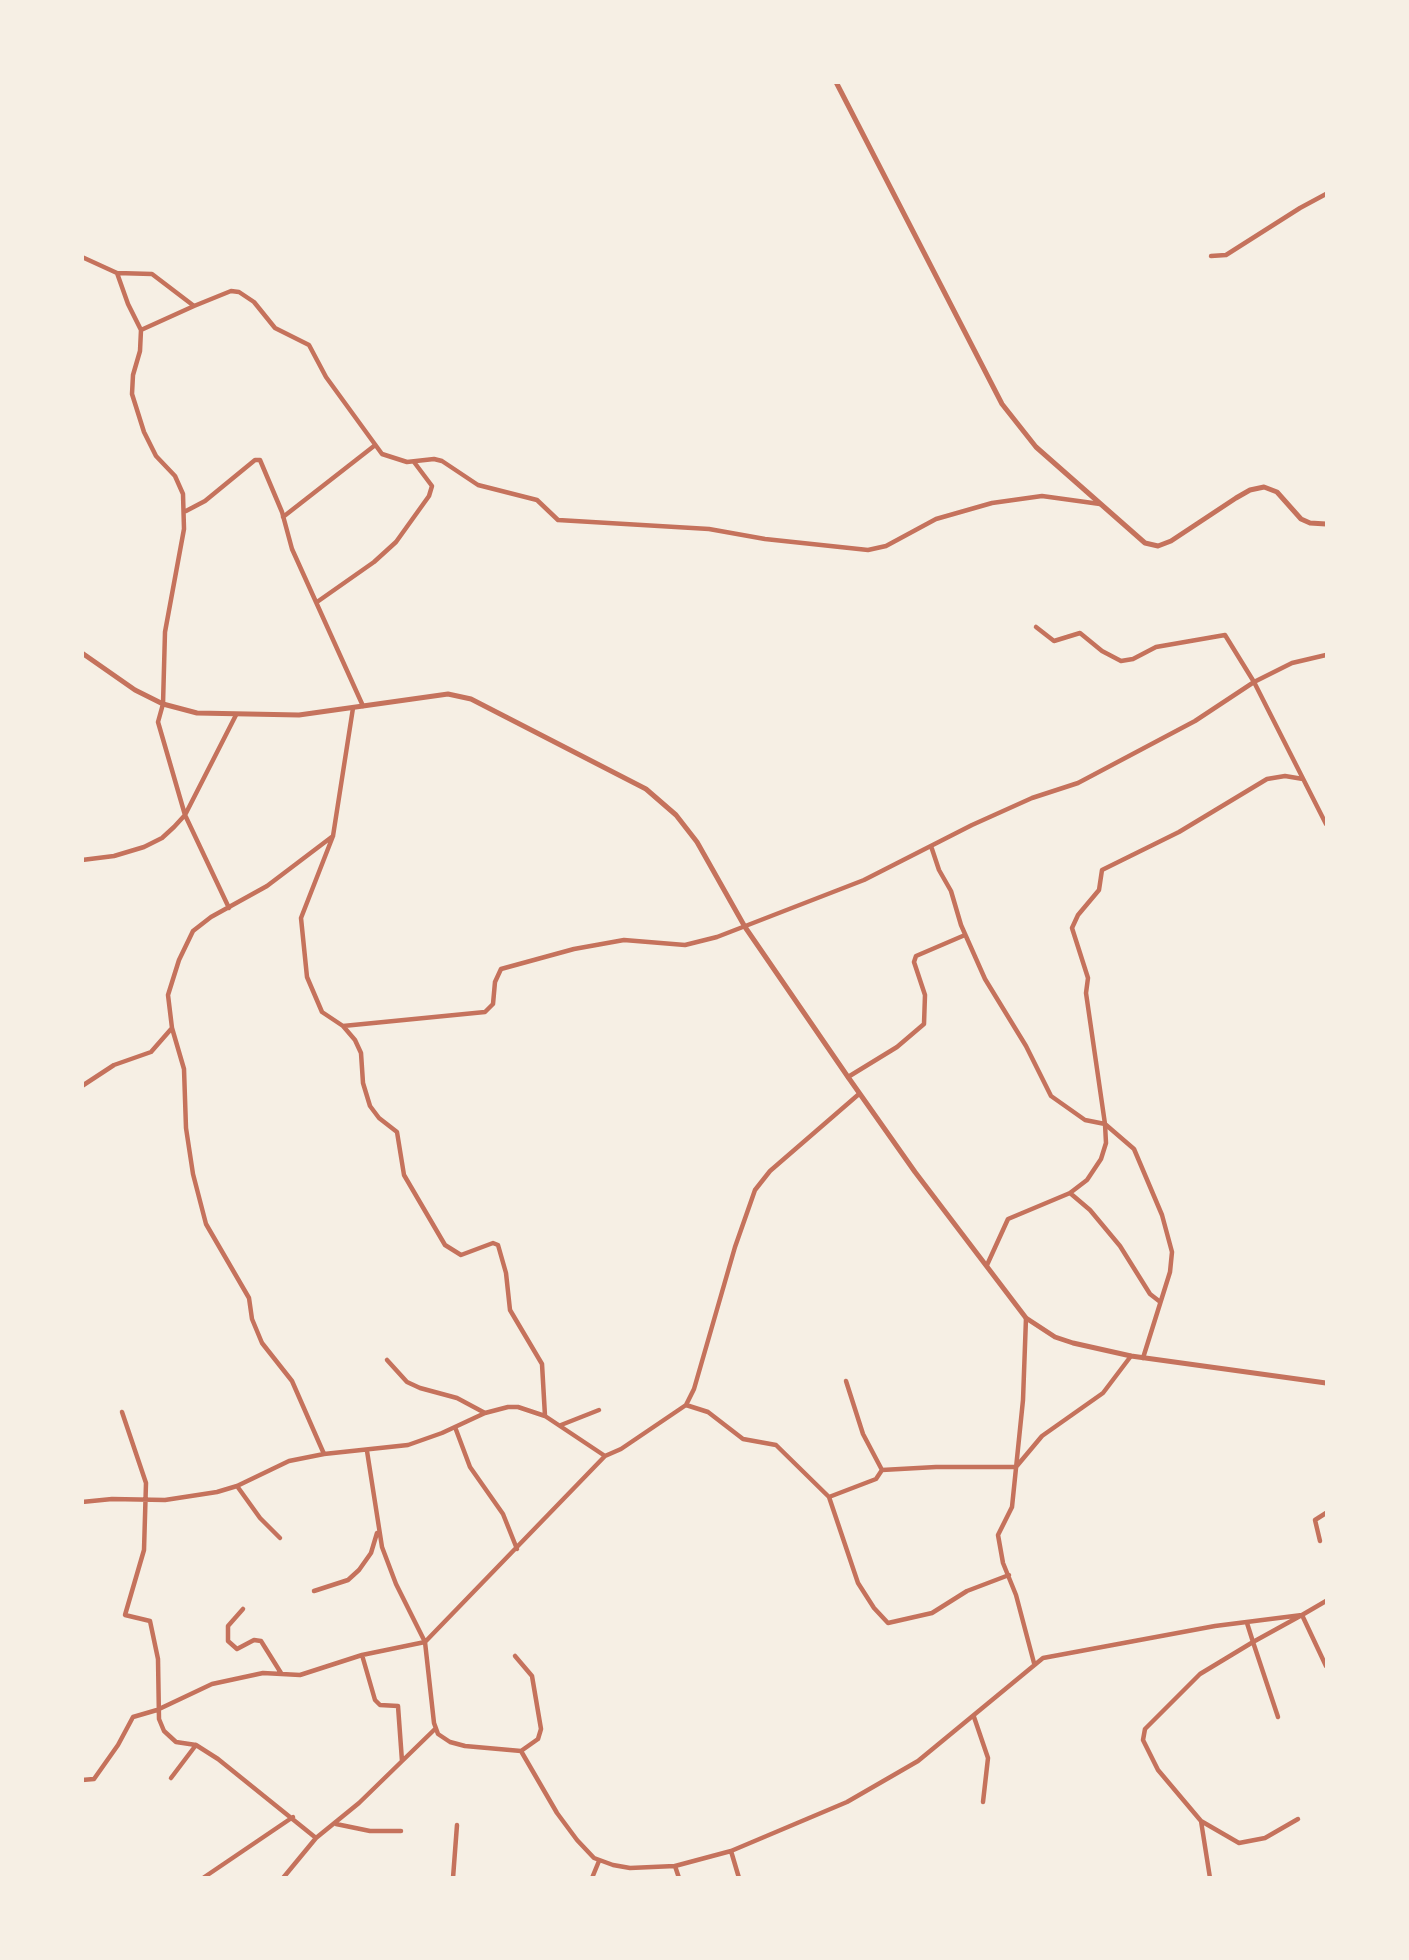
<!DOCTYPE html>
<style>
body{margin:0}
#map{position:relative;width:1409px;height:1960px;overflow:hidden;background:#f6efe4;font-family:"Fira Sans",sans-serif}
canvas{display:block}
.frame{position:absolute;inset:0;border:84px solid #f6efe4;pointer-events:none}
</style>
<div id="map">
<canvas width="1409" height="1960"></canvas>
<div class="frame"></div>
</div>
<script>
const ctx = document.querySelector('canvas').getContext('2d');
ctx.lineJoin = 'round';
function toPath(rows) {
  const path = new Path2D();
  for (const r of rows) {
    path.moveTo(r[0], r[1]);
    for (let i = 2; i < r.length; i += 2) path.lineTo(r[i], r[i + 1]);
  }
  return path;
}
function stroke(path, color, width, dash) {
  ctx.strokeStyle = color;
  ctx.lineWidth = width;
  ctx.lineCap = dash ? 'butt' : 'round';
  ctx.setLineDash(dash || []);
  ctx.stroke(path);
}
const minor = toPath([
 [1211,256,1226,255,1300,208,1326,194],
 [82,257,117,273,128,304,141,330,140,351,133,375,132,394,144,432,156,456,175,476,183,494,184,529,165,632,163,704,158,722,185,815,229,908],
 [117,273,152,274,194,306,231,291,239,292,254,302,275,328,309,345,326,377,382,454,407,462,434,459,442,461,478,485,537,500,558,520,709,529,765,539,868,550,886,546,936,519,992,503,1042,496,1100,504],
 [141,330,194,306],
 [186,511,205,501,255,460,260,460,282,512,292,549,363,706],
 [283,517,374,446],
 [317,602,374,562,396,542,429,496,432,486,414,462],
 [1036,627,1054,641,1080,633,1102,651,1121,661,1133,659,1156,647,1225,635,1254,682,1326,824],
 [353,708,333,836,301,918,307,977,322,1012,343,1026,355,1040,361,1053,363,1083,370,1106,379,1118,397,1132,404,1175,445,1245,461,1255,493,1243,498,1245,506,1273,510,1310,542,1364,545,1416],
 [931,846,939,870,951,891,961,925,985,979,1026,1046,1051,1096,1085,1120,1105,1124,1134,1149,1162,1215,1172,1252,1170,1272,1143,1358],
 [82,860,114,856,144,847,162,838,174,827,185,815,236,715],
 [343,1026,485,1012,493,1004,495,982,501,969,574,949,624,940,685,945,717,937,864,880,972,825,1032,798,1078,783,1195,721,1254,682,1292,663,1326,655],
 [172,1028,184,1069,186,1128,193,1174,206,1224,249,1298,252,1319,262,1343,292,1381,324,1454],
 [848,1077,897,1047,924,1024,925,995,914,962,916,956,965,935],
 [82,1086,114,1065,151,1052,172,1028,168,995,179,960,193,931,211,917,267,886,333,836],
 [1070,1193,1090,1210,1120,1246,1150,1294,1159,1301],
 [987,1265,1008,1219,1070,1193,1087,1180,1101,1159,1106,1143,1105,1124,1086,993,1088,978,1072,928,1078,915,1099,890,1102,870,1179,832,1267,779,1285,776,1303,779],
 [1026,1318,1023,1400,1012,1507,998,1535,1003,1563,1016,1595,1034,1663],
 [387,1360,407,1382,420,1388,457,1398,485,1413],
 [846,1381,863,1434,882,1470],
 [686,1405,708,1412,743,1439,776,1445,829,1497,858,1583,874,1608,888,1623,932,1613,967,1591,1009,1575],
 [122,1412,146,1483,144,1550,125,1615,150,1621,158,1659,159,1719,164,1731,176,1742,196,1745,218,1759,316,1838],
 [561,1425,599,1410],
 [455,1427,470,1467,503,1514,517,1549],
 [367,1451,382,1547,396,1584,425,1642,434,1723,438,1734,450,1742,465,1746,521,1751,557,1813,577,1840,594,1858,613,1865,630,1868,675,1866,731,1851,847,1802,918,1761,1043,1658,1215,1626,1302,1615,1326,1601],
 [237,1486,260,1518,280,1538],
 [829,1497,876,1479,882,1470,936,1467,1016,1467,1042,1436,1103,1393,1131,1356],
 [82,1502,112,1499,165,1500,217,1492,237,1486,289,1461,324,1454,408,1445,442,1433,485,1413,508,1407,518,1407,545,1416,605,1456],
 [1320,1541,1315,1520,1326,1513],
 [314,1591,348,1580,359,1570,371,1553,377,1533],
 [243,1609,228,1626,228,1641,237,1649,254,1640,261,1641,281,1673],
 [362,1655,375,1700,380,1705,398,1706,402,1761],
 [515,1656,532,1676,541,1729,538,1739,521,1751],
 [974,1717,988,1758,983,1802],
 [1278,1717,1253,1642,1302,1615,1326,1666],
 [171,1778,196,1745],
 [82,1780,94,1779,118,1745,133,1717,157,1710,212,1684,263,1673,300,1675,362,1655,425,1642,605,1456,621,1449,686,1405,694,1389,735,1247,755,1190,770,1171,859,1094],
 [1201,1821,1239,1843,1265,1838,1298,1819],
 [336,1824,370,1831,401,1831],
 [731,1851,739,1878],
 [675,1866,679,1878],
 [203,1878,293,1817],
 [283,1878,316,1838,359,1803,435,1729],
 [453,1878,457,1825],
 [592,1878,599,1861],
 [1210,1878,1201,1821,1158,1770,1143,1740,1145,1729,1200,1674,1253,1642,1247,1623]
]);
const tertiary = toPath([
 [836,82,1002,404,1036,447,1145,543,1158,546,1171,541,1236,498,1250,490,1264,487,1277,492,1301,519,1310,523,1326,524],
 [82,653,135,690,163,704,197,713,299,715,448,694,471,699,646,789,676,815,697,842,745,927,848,1077,915,1172,1026,1318,1055,1337,1073,1343,1131,1356,1326,1383]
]);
stroke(minor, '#c5725c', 4.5);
stroke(tertiary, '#c5725c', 5);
</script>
